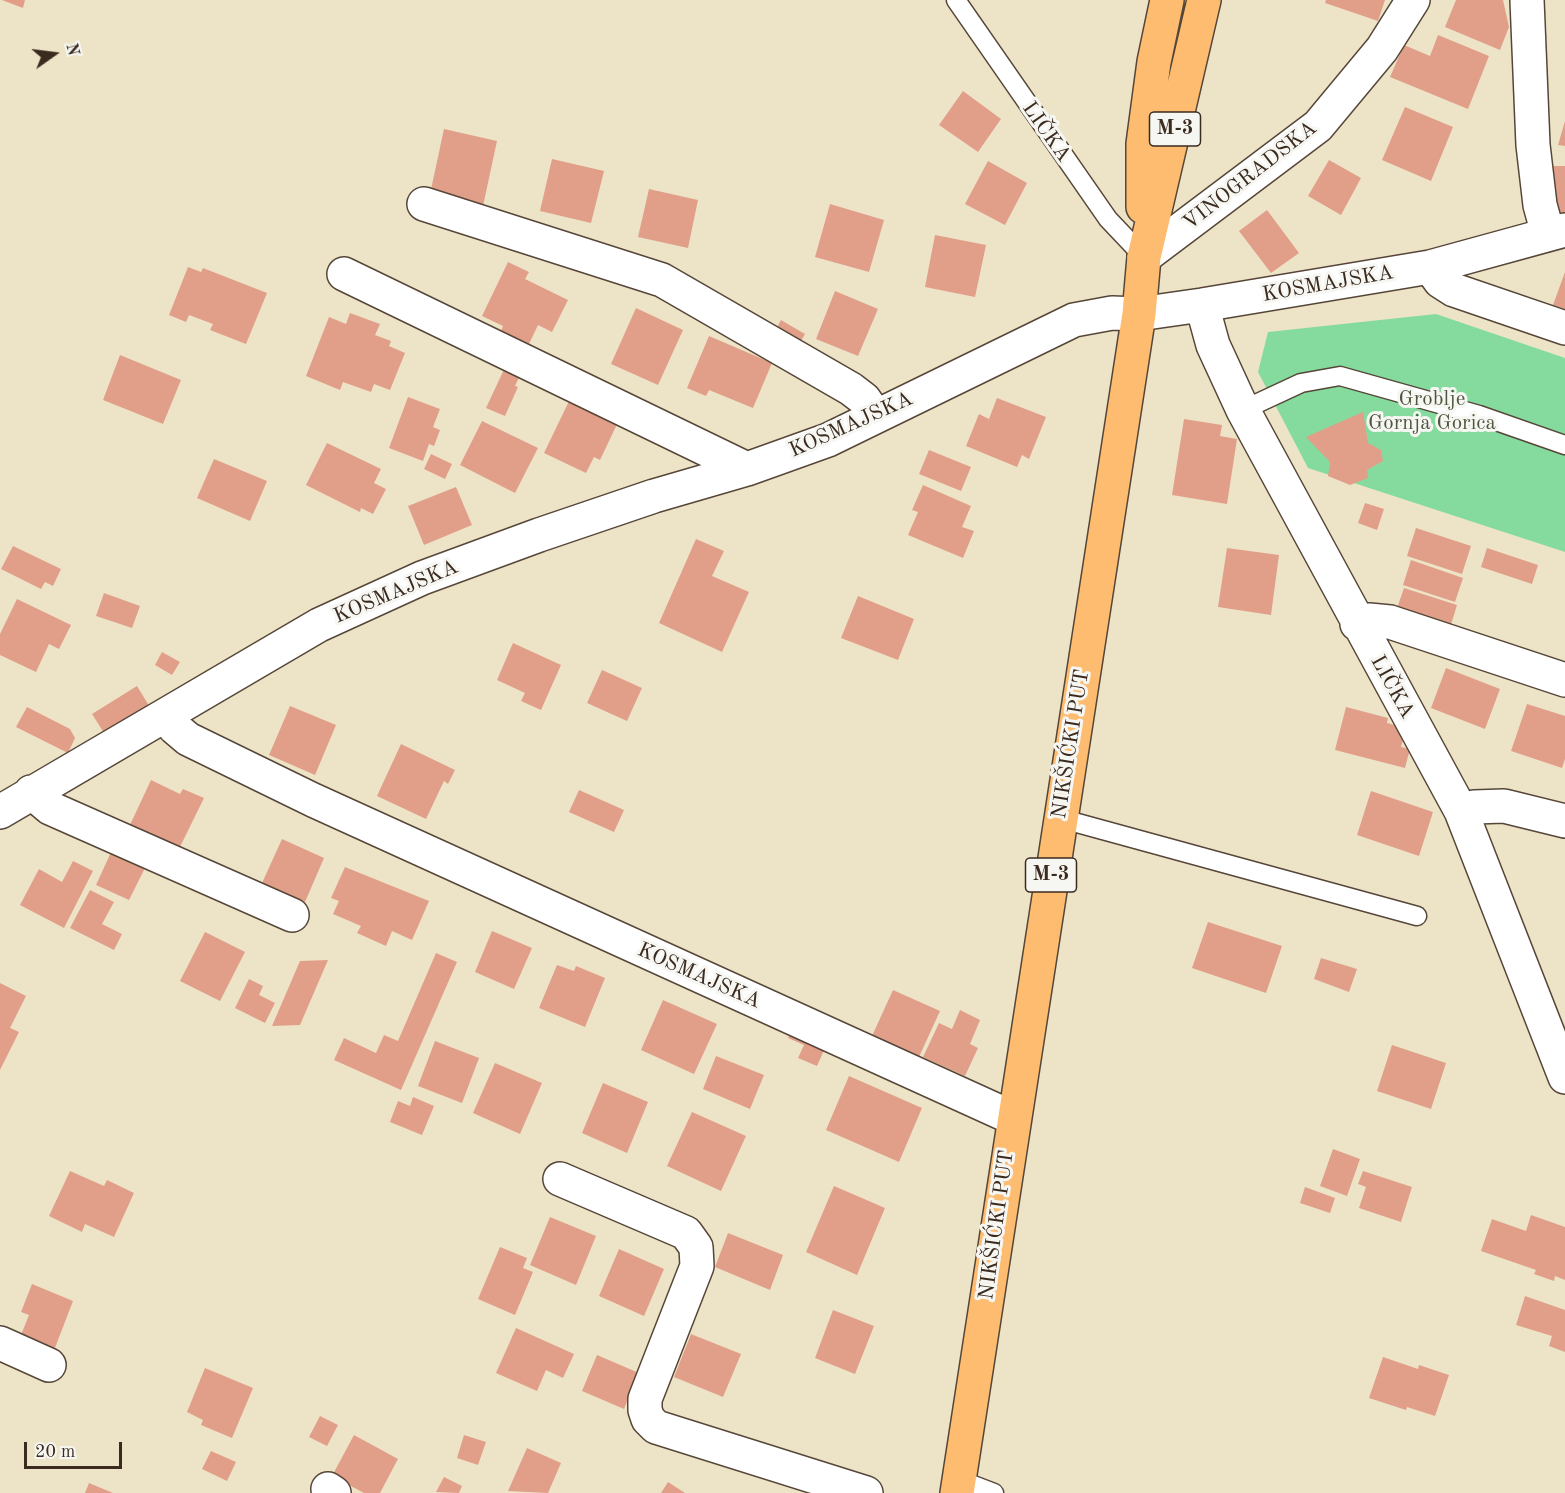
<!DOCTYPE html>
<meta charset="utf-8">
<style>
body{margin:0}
#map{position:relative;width:1565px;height:1493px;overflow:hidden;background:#ede4c8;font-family:"Old Standard TT",serif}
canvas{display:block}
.north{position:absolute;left:24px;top:24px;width:60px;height:60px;-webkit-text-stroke:4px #f6f6f2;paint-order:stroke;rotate:76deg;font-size:16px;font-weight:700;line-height:24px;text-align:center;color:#3b2a1e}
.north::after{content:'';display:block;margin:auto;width:21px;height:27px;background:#3b2a1e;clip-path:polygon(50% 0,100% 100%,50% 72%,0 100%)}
.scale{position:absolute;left:24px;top:1442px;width:98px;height:27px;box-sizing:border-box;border:3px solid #3b2a1e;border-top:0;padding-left:8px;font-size:18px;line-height:21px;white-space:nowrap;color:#3b2a1e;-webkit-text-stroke:4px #f6f6f2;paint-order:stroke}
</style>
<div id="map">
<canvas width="1565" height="1493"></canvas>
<div class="north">N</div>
<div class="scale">20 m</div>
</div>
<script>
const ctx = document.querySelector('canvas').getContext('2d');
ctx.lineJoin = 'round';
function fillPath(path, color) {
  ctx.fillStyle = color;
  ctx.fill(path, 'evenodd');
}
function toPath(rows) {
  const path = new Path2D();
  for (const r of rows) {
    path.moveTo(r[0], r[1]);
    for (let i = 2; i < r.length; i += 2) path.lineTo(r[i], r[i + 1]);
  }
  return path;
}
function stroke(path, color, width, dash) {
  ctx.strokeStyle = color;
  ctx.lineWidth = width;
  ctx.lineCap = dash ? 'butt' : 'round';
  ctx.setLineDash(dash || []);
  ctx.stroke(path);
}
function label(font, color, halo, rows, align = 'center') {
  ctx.font = font + ' "Old Standard TT",serif';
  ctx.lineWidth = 6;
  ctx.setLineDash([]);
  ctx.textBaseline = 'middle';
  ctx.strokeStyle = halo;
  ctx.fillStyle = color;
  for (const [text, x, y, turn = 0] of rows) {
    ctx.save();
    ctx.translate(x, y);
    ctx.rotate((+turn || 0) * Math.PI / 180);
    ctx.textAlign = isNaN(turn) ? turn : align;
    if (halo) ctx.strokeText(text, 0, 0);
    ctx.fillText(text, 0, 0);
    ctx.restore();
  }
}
const green = toPath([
 [1436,314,1565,358,1565,552,1308,468,1258,372,1268,332]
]);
const building = toPath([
 [2,0,25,0,23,8],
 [1326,0,1385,0,1378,21,1325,3],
 [1456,0,1503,0,1509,27,1500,50,1445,27],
 [1438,35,1489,56,1468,109,1390,77,1404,45,1430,56],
 [963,91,1001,119,978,152,939,125],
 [1405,107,1453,127,1431,181,1382,160],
 [1565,121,1565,146,1558,145],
 [444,129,497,141,483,206,430,194],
 [552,159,604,171,591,223,540,211],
 [1329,160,1361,178,1341,215,1308,196],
 [988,161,1027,183,1005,225,965,204],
 [1547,166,1565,166,1565,213,1545,212],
 [649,189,698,200,688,248,638,237],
 [830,204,884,220,869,272,815,257],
 [1267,210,1299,253,1271,273,1239,231],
 [935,235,986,245,975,297,925,287],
 [508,262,529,272,525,279,568,300,552,332,538,325,529,344,501,331,503,326,482,316],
 [188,267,201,272,203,268,267,293,246,344,210,330,213,324,189,315,186,322,169,315],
 [1565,272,1565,309,1553,305],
 [835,291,878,309,858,356,816,339],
 [636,308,683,330,658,385,611,364],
 [350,313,380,324,375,335,391,341,389,346,405,353,390,390,374,384,371,392,343,382,340,390,306,376,329,317,346,324],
 [781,320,805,334,796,350,772,337],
 [709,336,772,363,753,408,709,390,706,396,687,388],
 [120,355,181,380,163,424,103,400],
 [507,363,522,371,515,386,518,387,505,416,486,408],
 [408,397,440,409,433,427,440,430,434,446,429,444,423,461,389,448],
 [571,397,619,420,600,460,594,457,586,473,544,453],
 [997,398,1046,417,1029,459,1022,455,1017,467,966,446,979,414,989,419],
 [1363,412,1368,443,1381,450,1383,461,1367,470,1368,478,1350,485,1328,476,1330,462,1306,437],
 [1184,419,1222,425,1220,436,1237,439,1227,504,1172,495],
 [482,421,538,448,515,493,460,465],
 [327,443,381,469,374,483,386,489,373,514,361,508,360,512,306,485],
 [929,450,971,467,961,491,919,474],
 [431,454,452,464,445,479,424,469],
 [214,459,267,481,250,521,197,498],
 [923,485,971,506,962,527,974,531,963,558,908,535,918,512,912,510],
 [456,487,472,525,424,545,408,506],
 [1365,503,1384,509,1377,530,1358,523],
 [1416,528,1471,546,1462,574,1407,556],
 [696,539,724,551,712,576,749,592,722,652,659,623],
 [13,546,61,569,53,586,45,582,41,589,1,569],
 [1227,548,1279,555,1271,615,1218,607],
 [1487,548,1538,565,1532,584,1481,567],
 [1411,560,1463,578,1455,602,1403,585],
 [1404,588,1457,605,1449,631,1395,614],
 [104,593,140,606,132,628,96,616],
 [858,596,914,619,898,660,841,638],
 [17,599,71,625,59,649,49,644,36,672,0,655,0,634],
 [513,643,561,665,541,710,521,701,525,693,497,680],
 [162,652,180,662,172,675,155,665],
 [1446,668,1500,689,1485,729,1431,708],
 [602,670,642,688,627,721,587,703],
 [137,686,151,709,106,736,92,714],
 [1527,704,1565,716,1565,759,1562,768,1511,751],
 [290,706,336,725,315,775,269,755],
 [27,707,70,729,75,738,68,753,16,727],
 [1346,707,1388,718,1387,723,1406,728,1401,747,1410,749,1405,768,1335,750],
 [401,744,455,770,448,784,444,781,426,819,377,796],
 [151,780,180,794,183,789,204,798,178,851,129,827],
 [579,790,624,810,614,832,569,812],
 [1371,791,1433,812,1419,856,1357,835],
 [282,839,324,858,305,902,262,883],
 [112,850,146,866,129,900,96,885],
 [73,861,93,871,64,928,20,905,39,869,62,882],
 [345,867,429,901,412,940,392,931,386,946,357,933,361,926,333,914,339,901,331,898],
 [90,890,114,902,102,924,122,934,114,950,70,928],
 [1208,922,1282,946,1266,993,1192,968],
 [492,931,532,948,514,989,475,972],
 [205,932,245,952,220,1001,180,981],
 [436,953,457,962,401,1090,334,1060,344,1038,376,1053,384,1035,398,1041],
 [1321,958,1357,969,1349,992,1314,979],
 [328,960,300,1025,272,1026,300,961],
 [557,965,574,971,576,966,605,978,585,1027,539,1008],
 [249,979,263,986,259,995,275,1003,265,1023,235,1008],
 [0,983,26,996,10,1028,19,1032,0,1070],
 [893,990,940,1011,919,1057,872,1036],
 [663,1000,717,1024,694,1074,641,1050],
 [960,1010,980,1020,970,1044,978,1048,965,1076,923,1057,939,1023,952,1029],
 [794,1024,829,1039,817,1066,798,1058,804,1045,788,1038],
 [435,1041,479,1058,462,1103,418,1086],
 [1392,1045,1446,1063,1431,1109,1377,1091],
 [716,1056,764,1075,750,1109,703,1089],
 [495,1063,542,1083,520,1134,473,1113],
 [849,1076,922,1108,899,1162,826,1130],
 [603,1083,648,1102,627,1153,582,1133],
 [413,1097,434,1106,422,1135,390,1122,398,1101,410,1106],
 [692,1112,746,1136,721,1191,667,1166],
 [1333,1149,1360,1159,1347,1196,1320,1186],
 [70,1171,104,1186,107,1180,134,1193,114,1237,85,1224,82,1232,49,1216],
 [1363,1171,1412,1187,1401,1222,1359,1208,1366,1187,1358,1184],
 [834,1186,885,1208,857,1275,806,1252],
 [1305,1187,1335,1198,1330,1213,1300,1203],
 [1531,1215,1565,1227,1565,1280,1555,1276,1554,1281,1534,1274,1536,1270,1481,1251,1492,1219,1526,1231],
 [550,1217,596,1236,576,1285,530,1265],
 [728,1233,783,1255,770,1290,715,1267],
 [500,1247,527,1258,523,1268,533,1272,515,1315,478,1299],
 [619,1249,664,1269,644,1316,599,1296],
 [32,1284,73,1301,53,1353,19,1340,29,1315,21,1312],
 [1525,1296,1565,1310,1565,1352,1549,1346,1552,1336,1516,1325],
 [833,1310,874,1326,855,1374,815,1358],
 [516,1328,574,1354,563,1378,546,1370,537,1391,496,1373],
 [691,1334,741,1354,723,1397,674,1377],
 [597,1355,639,1373,624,1409,582,1391],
 [1383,1357,1418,1369,1419,1365,1449,1375,1435,1416,1407,1407,1406,1410,1369,1398],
 [205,1368,253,1388,232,1438,201,1425,203,1420,187,1412],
 [320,1416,338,1425,327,1446,309,1437],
 [354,1435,398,1459,380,1493,364,1493,332,1476],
 [464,1435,486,1442,478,1465,457,1458],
 [527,1448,561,1463,548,1493,508,1491],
 [211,1451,236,1462,227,1481,202,1469],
 [444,1477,462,1486,459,1493,436,1492],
 [668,1482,685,1493,661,1493],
 [89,1483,113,1493,85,1493]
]);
const lane = toPath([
 [956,0,1108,219,1144,257],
 [1243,410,1301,383,1340,376,1479,415,1565,445],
 [1059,818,1417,916],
 [960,1480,994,1493]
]);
const street = toPath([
 [1527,0,1533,145,1540,205,1548,234],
 [424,204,662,280,851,389,864,399,876,416],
 [1144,257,1318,126,1382,49,1413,0],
 [1430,267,1440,281,1454,290,1565,328],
 [344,274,747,469],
 [1202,305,1213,345,1243,410,1461,811,1565,1077],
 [1357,624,1369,620,1390,622,1565,680],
 [166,715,175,728,188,739,313,800,1013,1118],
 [31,792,50,808,292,915],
 [1461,811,1474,807,1504,806,1565,821],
 [0,812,319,625,422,578,539,535,654,496,747,469,828,440,1074,320,1112,313,1139,314,1202,305,1430,267,1565,230],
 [560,1179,686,1233,696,1247,697,1266,645,1399,645,1410,648,1419,656,1427,866,1493],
 [0,1343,49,1365],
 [328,1489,334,1493]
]);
const primary = toPath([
 [1143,207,1143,144,1154,62,1167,0],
 [957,1493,1139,314,1144,257,1204,0]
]);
const shields = [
 [1175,129,51],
 [1051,875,51]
];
const shieldNames = [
 ["M-3",1175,129],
 ["M-3",1051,875]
];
const streetNames = [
 ["LIČKA",1046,132,55],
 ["VINOGRADSKA",1250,176,-38],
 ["KOSMAJSKA",1328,284,-10],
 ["KOSMAJSKA",851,425,-24],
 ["KOSMAJSKA",396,592,-23],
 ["LIČKA",1392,687,61],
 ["NIKŠIĆKI PUT",1071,744,-81],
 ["KOSMAJSKA",699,976,24],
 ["NIKŠIĆKI PUT",997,1225,-82]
];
const parkNames = [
 ["Groblje",1432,399],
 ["Gornja Gorica",1432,423]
];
fillPath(green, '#85db9e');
fillPath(building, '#e19f89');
stroke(lane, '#564638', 21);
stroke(street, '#564638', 36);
stroke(primary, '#564638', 36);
stroke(lane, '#fff', 18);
stroke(street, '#fff', 33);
stroke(primary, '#febc70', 33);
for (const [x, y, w] of shields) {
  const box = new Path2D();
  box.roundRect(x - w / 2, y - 17, w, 34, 4.5);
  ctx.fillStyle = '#f6f6f2';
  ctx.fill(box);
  stroke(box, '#3b2a1e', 1.5);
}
label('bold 20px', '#3b2a1e', null, shieldNames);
label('21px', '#3b2a1e', '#f6f6f2', streetNames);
label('21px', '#4e563e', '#f6f6f2', parkNames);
</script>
